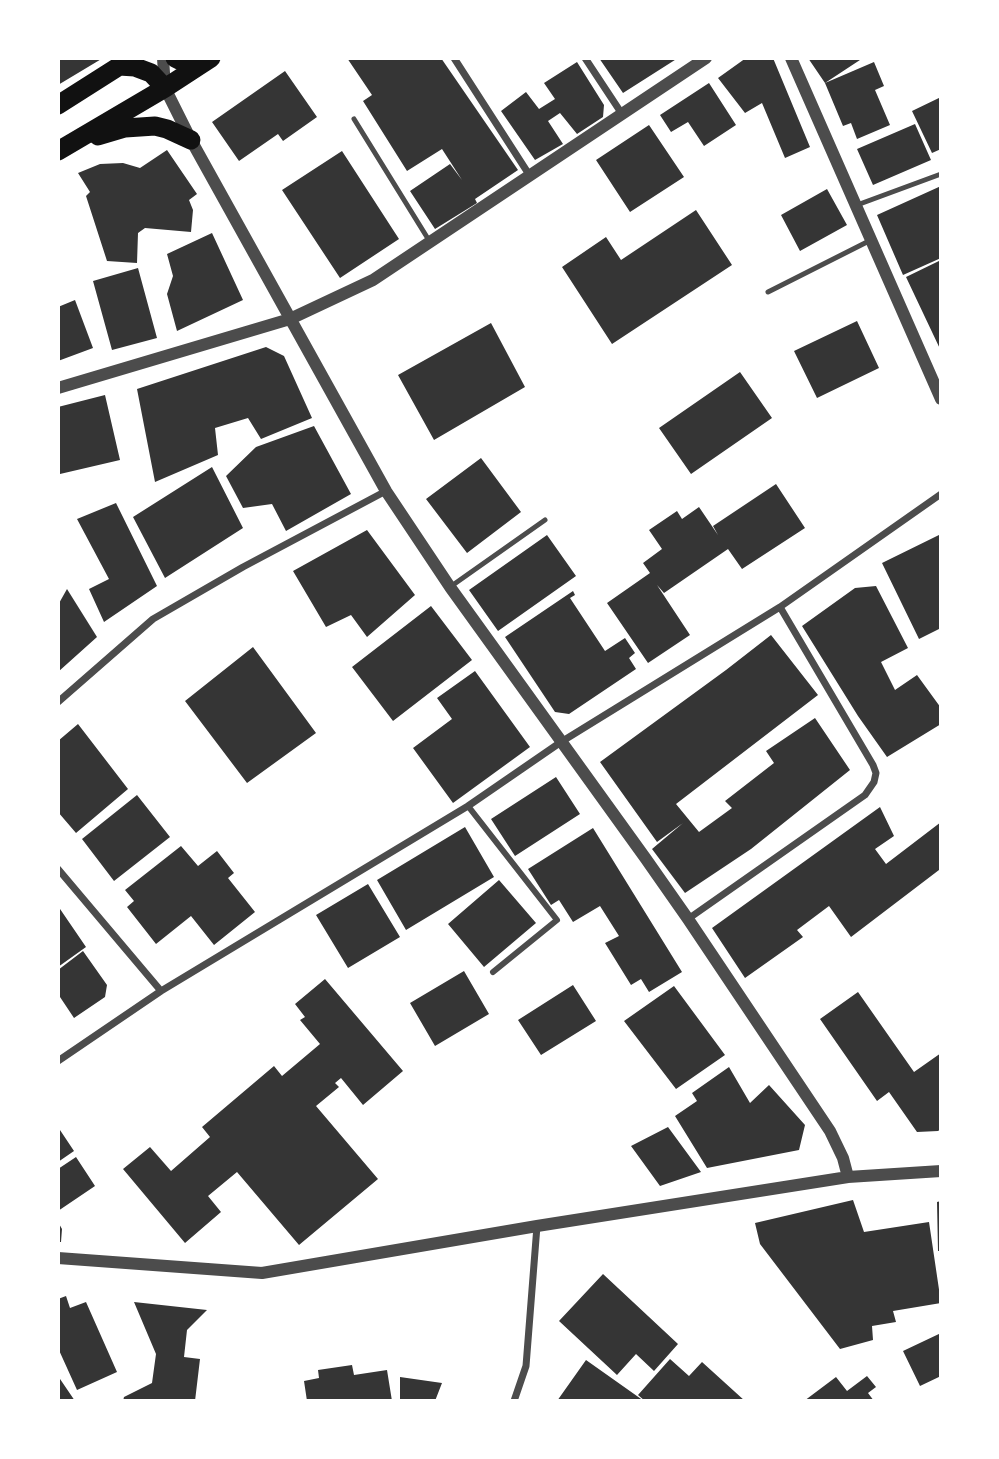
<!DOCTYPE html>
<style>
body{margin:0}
#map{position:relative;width:999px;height:1459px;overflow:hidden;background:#fff;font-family:"Fira Sans",sans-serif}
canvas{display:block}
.frame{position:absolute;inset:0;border:60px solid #fff;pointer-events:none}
</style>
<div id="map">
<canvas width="999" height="1459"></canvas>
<div class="frame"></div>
</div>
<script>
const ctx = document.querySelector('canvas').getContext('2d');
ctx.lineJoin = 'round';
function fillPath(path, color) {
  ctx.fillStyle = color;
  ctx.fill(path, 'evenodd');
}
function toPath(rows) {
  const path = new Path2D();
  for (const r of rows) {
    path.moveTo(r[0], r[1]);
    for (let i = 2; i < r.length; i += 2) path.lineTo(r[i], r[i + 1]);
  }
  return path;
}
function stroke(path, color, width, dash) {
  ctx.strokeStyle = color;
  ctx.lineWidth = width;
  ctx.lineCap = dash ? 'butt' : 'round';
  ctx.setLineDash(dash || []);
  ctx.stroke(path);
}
const building = toPath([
 [58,58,103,58,58,85],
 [347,58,441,58,518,170,475,199,477,203,435,229,410,191,450,164,462,180,442,149,407,171,363,101,372,95],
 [599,58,678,58,623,93],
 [746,58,773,58,810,147,785,158,762,103,745,113,718,78],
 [808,58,863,58,825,83,874,62,884,86,875,90,890,125,857,139,851,123,843,126,825,83],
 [577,62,604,105,603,117,577,134,560,113,548,121,563,144,535,160,501,111,526,92,539,109,555,99,544,83],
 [285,71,317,117,283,141,278,134,239,161,212,122],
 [709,83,736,125,704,146,688,122,671,132,660,115],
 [941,97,941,149,932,153,912,111],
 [915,124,931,160,873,185,857,149],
 [649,125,684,177,630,212,596,160],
 [167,150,197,194,189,200,193,210,191,232,145,228,138,233,137,263,107,261,86,196,90,192,78,173,100,164,123,163,140,168],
 [342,151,399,239,340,278,282,190],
 [941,186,941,258,903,275,877,215],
 [827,189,847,225,800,251,781,215],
 [696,210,732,265,612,344,562,267,606,237,621,260],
 [212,233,243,300,177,331,167,294,173,276,167,254],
 [941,260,941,351,906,277],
 [138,268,157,338,112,350,93,281],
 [75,300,93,348,58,361,58,307],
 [857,321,879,368,817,398,794,351],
 [491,323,525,387,434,440,398,375],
 [266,347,284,356,312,418,261,439,248,418,215,428,218,455,155,482,137,389],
 [740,372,772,418,691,474,659,428],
 [105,395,120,460,60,474,58,464,58,407],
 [314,426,351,494,286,531,272,504,243,508,226,476,256,447],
 [481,458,521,512,467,553,426,499],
 [212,467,243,528,165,578,133,517],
 [776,484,805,528,742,569,728,549,664,593,657,585,690,635,648,663,607,603,650,573,643,563,662,549,649,530,677,511,682,519,699,507,718,535,713,526],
 [116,503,157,586,104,622,89,589,109,579,77,519],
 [367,530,415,595,367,637,351,615,326,627,293,571],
 [941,534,941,628,919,639,882,563],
 [547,535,576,576,498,631,469,590],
 [876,586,908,648,881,662,895,690,917,675,941,708,941,724,887,757,858,716,802,626,855,588],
 [67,589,97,637,58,672,58,605],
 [573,591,575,595,570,598,605,651,625,638,635,653,629,658,636,669,569,714,555,712,505,637],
 [431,606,472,660,393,721,352,667],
 [771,635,818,695,676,804,699,832,732,808,725,801,774,763,766,751,815,718,850,770,751,849,685,893,652,849,683,823,657,842,600,762,726,670],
 [253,647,316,733,247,783,185,701],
 [475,671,530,747,453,803,413,748,452,719,437,698],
 [78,724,128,789,76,833,58,812,58,741],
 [556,777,580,814,515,856,491,819],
 [137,795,170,837,114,881,82,839],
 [880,807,894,836,875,849,886,864,941,822,941,873,939,870,851,937,829,906,797,930,803,937,745,978,712,928],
 [465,827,494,877,406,930,377,880],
 [593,828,682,972,649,992,641,979,631,985,605,943,619,936,600,906,573,922,559,900,551,905,528,869],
 [181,846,198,866,217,851,234,873,228,878,255,912,214,945,191,916,156,944,127,907,134,901,125,890],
 [499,880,536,923,484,967,448,924],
 [368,884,400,937,348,968,316,915],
 [58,906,86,947,58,967],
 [83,951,107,985,105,997,74,1018,58,994,58,970],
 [464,971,489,1014,435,1046,410,1003],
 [325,979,403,1071,363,1105,341,1078,335,1083,339,1087,316,1106,378,1179,299,1245,237,1172,208,1196,221,1212,185,1243,123,1169,150,1147,171,1171,210,1137,202,1127,274,1066,282,1076,320,1044,300,1020,305,1017,295,1004],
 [573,985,596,1021,541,1055,518,1020],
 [674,986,725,1055,676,1089,624,1021],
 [858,992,914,1072,941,1053,941,1129,938,1131,917,1132,889,1092,877,1101,820,1019],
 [729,1067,750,1103,769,1085,805,1125,799,1150,707,1168,675,1116,697,1101,692,1093],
 [58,1127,74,1151,58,1162],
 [668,1127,701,1172,660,1186,631,1146],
 [76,1157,95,1186,58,1211,58,1169],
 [853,1200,864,1232,929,1222,941,1303,893,1311,896,1322,872,1326,873,1340,840,1349,760,1244,755,1223],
 [941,1201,941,1251,938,1251,937,1202],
 [58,1222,62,1229,61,1242,58,1242],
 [603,1274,678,1344,654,1371,636,1354,617,1375,559,1321],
 [66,1296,70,1308,86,1302,117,1372,77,1390,58,1348,58,1299],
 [134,1302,207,1310,187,1330,184,1357,200,1359,195,1401,123,1401,124,1397,152,1383,156,1354],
 [941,1333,941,1376,920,1386,903,1351],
 [670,1359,689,1376,702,1362,745,1401,645,1401,638,1395],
 [586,1360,644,1401,557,1401],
 [352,1365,354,1375,387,1370,392,1401,307,1401,304,1381,319,1378,318,1370],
 [58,1376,75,1401,58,1401],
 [867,1376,876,1387,868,1393,874,1401,804,1401,836,1377,847,1391],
 [400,1377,442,1383,435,1401,400,1401]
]);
const service = toPath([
 [354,119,430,242],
 [857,205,941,174],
 [768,292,871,240],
 [450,587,545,520]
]);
const pedestrian = toPath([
 [468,806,557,920,493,972]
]);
const minor = toPath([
 [454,58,530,176],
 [585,58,622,114],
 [58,702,153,619,243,567,386,491],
 [58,869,161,991],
 [688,919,865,795,874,782,876,773,873,765,780,607],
 [58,1061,161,991,468,806,561,742,780,607,941,494],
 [514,1401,526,1366,537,1226]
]);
const tertiary = toPath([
 [163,58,165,88,191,140,386,491,450,587,646,859,688,919,830,1131,843,1158,848,1177],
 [791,58,941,399],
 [58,388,290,319,373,280,706,58],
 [58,1258,262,1273,537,1226,848,1177,941,1171]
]);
const trunk = toPath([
 [175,58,183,62,202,58],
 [119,66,135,67,151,73,165,88],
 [58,105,132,58],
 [98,136,125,128,155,126,167,129,191,140],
 [58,151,165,88,211,58]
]);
fillPath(building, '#353535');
stroke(service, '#4c4c4c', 5);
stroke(pedestrian, '#4c4c4c', 6);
stroke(minor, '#4c4c4c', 7);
stroke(tertiary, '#4c4c4c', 12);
stroke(trunk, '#111', 19);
</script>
